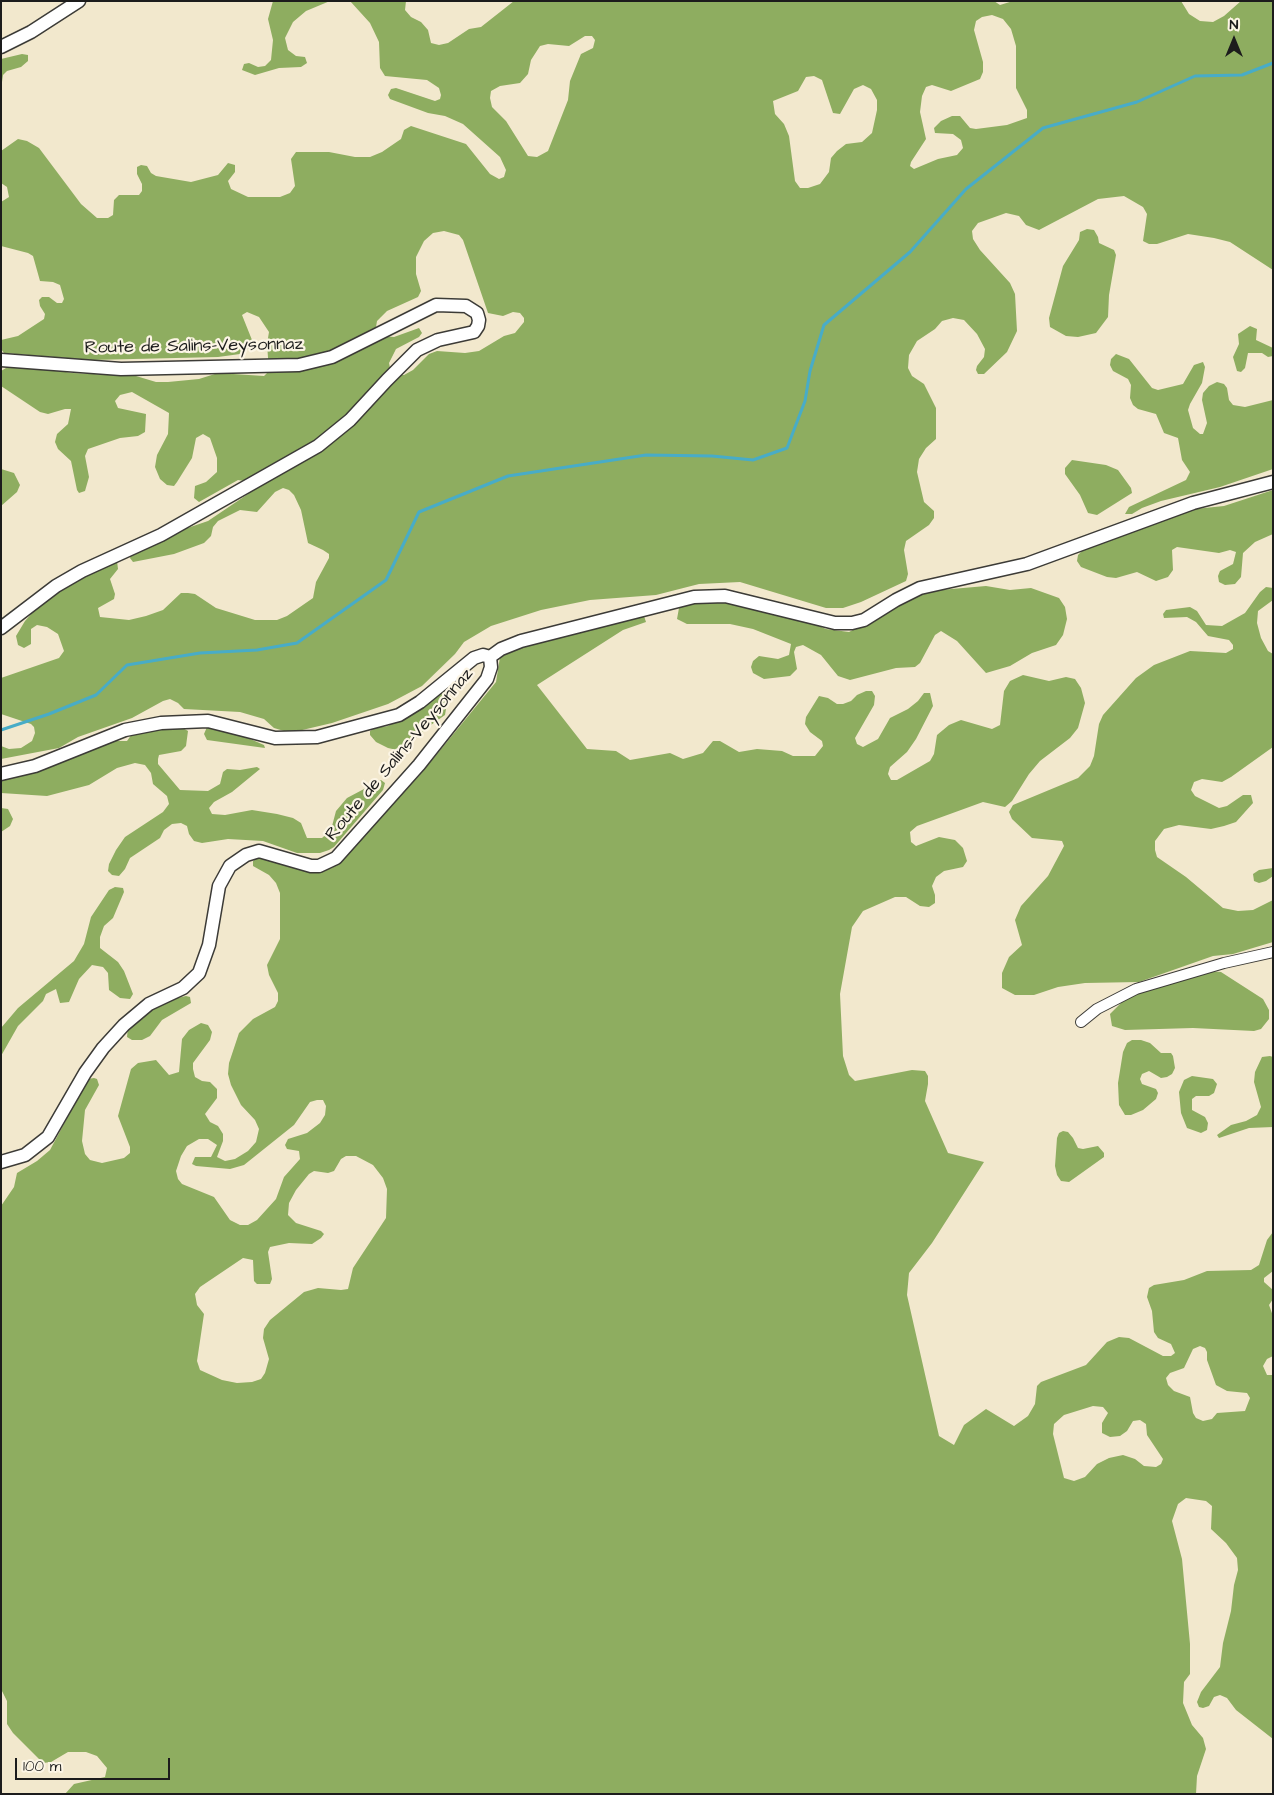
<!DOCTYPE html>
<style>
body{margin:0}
#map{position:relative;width:1274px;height:1795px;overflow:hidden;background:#f2e8cd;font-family:"Architects Daughter",sans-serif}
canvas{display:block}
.frame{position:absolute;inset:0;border:2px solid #1c1c1c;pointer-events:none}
.north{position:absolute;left:1209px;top:15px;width:50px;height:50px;-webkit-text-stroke:4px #fcf5e5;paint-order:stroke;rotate:0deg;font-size:14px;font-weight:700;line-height:20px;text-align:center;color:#1c1c1c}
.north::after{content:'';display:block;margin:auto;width:18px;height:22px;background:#1c1c1c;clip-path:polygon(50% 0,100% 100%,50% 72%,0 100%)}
.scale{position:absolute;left:15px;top:1758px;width:155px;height:22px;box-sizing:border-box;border:2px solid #1c1c1c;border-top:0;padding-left:6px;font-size:15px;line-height:18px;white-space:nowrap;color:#1c1c1c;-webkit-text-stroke:4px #fcf5e5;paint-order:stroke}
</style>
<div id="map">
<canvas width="1274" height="1795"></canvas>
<div class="frame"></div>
<div class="north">N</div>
<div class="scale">100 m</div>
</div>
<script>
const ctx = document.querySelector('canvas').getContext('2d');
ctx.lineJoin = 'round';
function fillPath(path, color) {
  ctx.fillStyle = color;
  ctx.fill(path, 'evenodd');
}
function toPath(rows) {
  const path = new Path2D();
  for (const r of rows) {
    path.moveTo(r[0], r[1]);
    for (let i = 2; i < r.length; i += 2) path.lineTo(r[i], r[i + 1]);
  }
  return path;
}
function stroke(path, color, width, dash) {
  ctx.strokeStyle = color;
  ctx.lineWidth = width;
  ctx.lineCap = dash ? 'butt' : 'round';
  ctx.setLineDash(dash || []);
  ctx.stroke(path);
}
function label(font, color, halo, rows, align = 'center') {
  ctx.font = font + ' "Architects Daughter",sans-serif';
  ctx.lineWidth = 4.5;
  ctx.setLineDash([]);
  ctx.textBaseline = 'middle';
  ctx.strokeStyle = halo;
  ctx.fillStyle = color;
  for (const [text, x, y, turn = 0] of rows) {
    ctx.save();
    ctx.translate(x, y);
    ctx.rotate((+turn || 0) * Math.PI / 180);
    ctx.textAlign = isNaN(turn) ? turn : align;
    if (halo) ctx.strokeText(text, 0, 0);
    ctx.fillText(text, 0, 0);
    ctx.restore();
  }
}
const forest = toPath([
 [273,1,330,1,306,11,293,22,285,38,288,50,296,56,305,57,307,63,301,67,279,68,255,75,242,70,244,64,249,63,258,67,265,66,271,60,273,40,268,19],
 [350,1,406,1,405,10,411,17,421,22,428,30,431,43,439,45,448,43,469,29,481,27,514,1,994,1,1000,5,1013,1,1181,1,1189,14,1200,21,1213,22,1224,16,1241,1,1273,1,1273,270,1230,242,1214,238,1188,234,1157,244,1149,244,1143,241,1147,214,1143,207,1124,196,1098,199,1039,230,1026,225,1019,216,1006,213,978,223,972,231,973,239,980,250,1010,283,1015,294,1017,331,1007,352,984,374,978,374,976,370,977,366,984,357,985,349,977,334,964,320,953,318,942,321,935,329,917,341,909,355,908,368,912,376,924,384,936,408,936,439,926,448,919,459,917,472,924,502,934,511,934,518,929,525,906,541,904,550,908,574,906,581,861,602,843,608,826,608,740,582,699,584,656,595,590,600,541,610,491,626,464,642,455,654,422,686,388,704,332,723,298,731,284,731,274,728,264,719,240,712,184,709,178,703,170,699,163,701,132,718,78,737,59,748,1,759,1,746,9,749,21,748,32,741,35,733,34,727,31,724,1,714,1,678,59,658,64,651,58,634,47,627,37,625,31,629,31,644,24,648,18,645,16,636,25,621,41,603,66,585,117,561,118,569,110,579,115,594,114,599,98,608,100,617,129,620,146,616,163,610,181,593,188,593,195,594,216,608,255,620,277,620,287,616,313,598,316,582,329,558,329,554,323,550,308,543,301,510,294,495,289,490,283,488,275,492,257,512,240,510,218,521,213,527,211,536,204,543,174,554,133,562,130,558,131,554,167,535,208,521,248,494,249,489,244,481,238,480,199,502,194,498,195,486,206,482,217,472,217,458,210,438,203,434,196,438,192,458,177,482,174,486,167,485,160,479,155,467,157,455,168,434,169,413,132,392,120,395,115,401,118,408,146,414,145,432,138,436,120,438,88,449,85,456,89,477,85,491,79,493,77,490,71,461,58,449,55,442,57,434,68,424,71,409,65,409,48,414,40,412,1,386,1,371,6,368,41,368,72,373,136,376,156,382,168,382,199,379,218,373,264,376,269,371,267,344,269,332,259,317,247,312,242,315,252,340,251,347,240,354,218,357,91,360,4,353,1,349,1,340,18,336,44,319,45,314,40,306,39,300,42,297,49,297,57,303,62,303,64,299,60,285,53,282,40,281,33,256,28,253,1,246,1,202,9,197,7,187,1,183,1,151,18,139,27,141,39,148,81,204,97,218,108,218,113,215,114,200,119,195,139,195,142,191,142,184,137,174,137,167,141,165,147,166,151,173,156,176,191,182,218,175,228,163,235,165,235,172,228,181,231,189,248,197,280,197,290,193,295,186,291,159,296,152,329,152,355,157,370,157,382,152,401,139,404,130,411,126,466,144,490,174,499,179,504,177,506,170,500,157,463,124,445,116,428,113,390,99,388,95,391,89,396,88,435,101,440,99,441,95,439,88,427,80,385,76,380,68,379,42,370,23],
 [992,15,1003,19,1011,29,1016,46,1016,88,1027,110,1027,118,1007,125,976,129,970,128,960,116,952,116,941,121,934,128,935,133,953,134,961,140,963,148,957,155,938,159,914,169,910,166,911,162,926,139,920,112,922,96,926,87,932,85,951,91,980,79,983,72,983,62,974,30,976,21,982,17],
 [585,36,592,36,595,40,593,48,581,54,570,81,568,100,548,151,537,157,528,156,506,121,492,107,490,98,491,91,500,86,520,83,528,74,531,60,540,46,548,44,569,46],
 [814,76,822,80,833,113,840,114,854,89,863,85,871,89,877,100,877,110,872,133,862,142,846,144,837,151,831,158,829,172,820,184,808,188,800,188,795,181,789,136,784,124,775,114,773,101,798,91,806,77],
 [444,231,459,235,463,240,488,313,503,316,513,312,520,313,524,318,524,322,515,333,504,336,479,351,465,353,437,351,429,354,413,370,404,375,399,375,390,368,389,363,396,349,419,337,422,333,419,328,394,337,382,336,376,327,377,321,387,311,418,297,421,291,416,274,416,257,424,241,433,233],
 [22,54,28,55,28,61,21,67,7,71,3,75,1,89,1,59],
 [1087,229,1094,230,1098,237,1099,243,1114,250,1116,255,1109,295,1108,317,1096,333,1078,337,1066,336,1050,327,1049,318,1063,266,1079,240,1080,232],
 [1250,326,1257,329,1256,340,1273,348,1273,356,1268,357,1262,353,1248,353,1245,368,1241,372,1237,371,1233,357,1239,344,1238,334],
 [1116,354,1129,359,1152,388,1158,390,1183,384,1194,365,1203,362,1205,367,1202,383,1190,404,1188,410,1193,428,1200,434,1203,434,1207,423,1202,400,1203,393,1209,386,1217,382,1224,384,1227,388,1229,400,1233,405,1245,407,1273,400,1273,469,1220,487,1161,501,1142,508,1132,514,1125,514,1129,507,1186,480,1190,472,1182,460,1178,438,1164,433,1156,414,1138,409,1133,405,1130,398,1131,385,1128,379,1113,371,1110,365,1111,359],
 [1072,460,1106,465,1118,470,1131,488,1132,493,1097,515,1088,513,1080,495,1065,474,1065,468],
 [1,469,14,473,20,485,17,492,1,506],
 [1273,490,1273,534,1255,542,1243,553,1241,577,1235,584,1225,585,1219,582,1218,576,1220,571,1233,564,1236,552,1230,550,1219,553,1177,547,1172,550,1173,570,1168,577,1156,581,1137,572,1116,578,1107,577,1081,567,1077,561,1078,555,1082,551,1093,544,1185,510,1224,506],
 [986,586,1010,590,1031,588,1059,598,1065,607,1067,619,1063,635,1056,645,1032,653,1010,666,986,673,957,641,941,631,935,635,920,663,915,667,896,668,850,680,838,676,821,655,803,645,796,647,794,652,797,669,790,676,764,679,753,673,751,667,753,661,759,656,778,659,789,655,791,644,753,629,730,624,687,624,677,619,679,608,687,603,725,601,812,623,826,629,849,632,920,595,940,590],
 [1266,587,1273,588,1273,600,1258,611,1257,623,1261,638,1268,651,1273,654,1273,747,1231,777,1222,782,1202,779,1194,782,1191,790,1195,796,1219,808,1227,806,1243,795,1251,795,1253,803,1236,822,1224,826,1211,829,1179,825,1164,829,1155,841,1155,850,1157,857,1186,877,1223,908,1238,911,1253,910,1273,900,1273,942,1233,954,1213,956,1139,982,1085,983,1058,987,1034,995,1015,995,1002,988,1002,973,1009,957,1022,945,1015,920,1021,906,1048,876,1064,846,1062,841,1032,838,1012,819,1009,812,1013,805,1078,778,1090,766,1094,756,1099,724,1103,715,1136,678,1154,665,1190,651,1226,653,1233,649,1233,645,1229,640,1208,636,1196,622,1187,617,1164,618,1163,614,1166,610,1190,607,1197,611,1206,625,1222,626,1245,613,1260,592],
 [643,613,646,622,623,630,537,685,587,749,616,751,630,760,670,753,683,759,703,753,713,741,720,741,739,752,757,749,782,751,793,756,815,756,823,746,822,741,810,732,805,724,806,717,819,696,828,698,837,704,843,704,851,701,857,695,866,691,872,691,875,696,874,705,855,738,857,744,863,747,878,739,890,718,908,709,918,701,924,693,930,693,933,706,916,739,907,752,890,767,888,774,891,780,897,780,930,761,934,754,937,735,949,725,961,720,992,729,1000,725,1004,691,1010,681,1023,675,1049,681,1066,677,1075,679,1081,688,1085,703,1078,728,1070,738,1040,761,1029,774,1012,801,1005,807,983,802,917,826,910,832,911,842,916,846,939,837,955,840,963,848,967,861,963,867,944,871,936,877,932,886,935,895,935,903,929,907,920,906,906,897,895,897,863,911,852,927,840,994,843,1056,849,1075,855,1081,912,1070,925,1071,928,1076,928,1084,925,1101,948,1153,984,1162,932,1243,909,1273,907,1295,939,1436,954,1445,964,1425,986,1409,1014,1426,1028,1416,1035,1404,1037,1386,1041,1382,1086,1365,1107,1342,1119,1337,1129,1338,1163,1356,1171,1356,1175,1353,1171,1344,1158,1338,1154,1332,1152,1311,1147,1297,1149,1288,1154,1285,1184,1280,1207,1271,1251,1270,1259,1265,1267,1240,1273,1232,1273,1271,1264,1278,1264,1282,1273,1290,1273,1299,1269,1305,1273,1316,1273,1356,1267,1359,1263,1366,1267,1375,1273,1375,1273,1739,1236,1710,1227,1698,1220,1695,1214,1697,1209,1706,1203,1708,1199,1707,1197,1702,1201,1692,1220,1667,1223,1643,1231,1611,1234,1585,1238,1570,1237,1558,1226,1543,1211,1529,1212,1506,1206,1501,1186,1498,1178,1504,1172,1521,1182,1559,1190,1644,1190,1674,1184,1682,1183,1703,1192,1725,1203,1738,1206,1749,1197,1776,1196,1794,65,1794,74,1784,105,1777,107,1768,97,1756,86,1752,68,1752,51,1762,43,1763,13,1733,7,1724,7,1701,1,1689,1,1206,14,1187,17,1173,37,1161,50,1150,88,1079,94,1078,97,1079,99,1085,85,1110,82,1141,85,1154,90,1160,102,1163,124,1158,130,1153,130,1147,118,1116,131,1069,138,1063,156,1060,169,1075,179,1072,182,1039,189,1030,201,1023,208,1025,212,1032,210,1040,193,1063,193,1069,195,1077,202,1081,210,1082,217,1089,217,1098,205,1114,210,1122,218,1126,223,1134,223,1141,217,1157,225,1161,235,1159,248,1151,256,1142,259,1129,255,1120,241,1105,231,1085,228,1074,229,1063,239,1033,253,1019,275,1007,278,1001,278,993,269,975,267,965,280,939,280,893,276,883,269,875,253,866,253,861,257,858,265,858,322,870,332,868,419,776,496,682,500,657,518,648],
 [317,1100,323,1100,326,1106,325,1115,320,1123,307,1133,288,1139,285,1145,287,1149,299,1151,300,1159,284,1177,276,1199,257,1220,248,1225,240,1225,230,1220,214,1197,182,1184,178,1179,176,1171,181,1156,187,1146,199,1139,208,1139,217,1145,211,1157,195,1157,192,1164,196,1166,230,1169,244,1165,294,1125,310,1102],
 [346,1156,356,1156,373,1165,383,1178,387,1189,386,1218,353,1268,348,1289,341,1290,318,1288,304,1292,270,1320,264,1329,263,1338,269,1359,265,1373,261,1379,252,1382,237,1383,222,1380,200,1370,197,1361,204,1314,197,1305,195,1294,200,1287,243,1258,253,1260,254,1281,257,1284,270,1284,272,1279,268,1252,270,1247,289,1243,312,1244,321,1238,324,1234,321,1231,296,1223,288,1215,289,1203,296,1190,309,1174,314,1171,328,1173,334,1171,341,1159],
 [1200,1346,1205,1348,1207,1352,1207,1360,1216,1385,1227,1391,1247,1393,1250,1398,1245,1411,1217,1413,1212,1419,1203,1421,1196,1418,1193,1413,1190,1397,1174,1391,1168,1385,1166,1378,1170,1373,1184,1368,1193,1349],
 [1093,1406,1103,1407,1108,1413,1102,1423,1102,1433,1110,1437,1120,1436,1127,1431,1133,1421,1140,1420,1146,1424,1147,1435,1163,1459,1161,1464,1156,1467,1144,1466,1135,1459,1123,1455,1109,1458,1097,1464,1085,1477,1074,1481,1064,1478,1053,1434,1054,1424,1064,1415],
 [439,692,443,692,448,697,445,715,428,727,405,748,397,750,388,748,376,742,370,735,370,731,375,728,388,726],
 [181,727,188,731,186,746,181,751,159,755,158,759,158,764,180,790,208,791,220,784,223,772,227,769,240,770,257,767,260,769,232,792,214,802,209,808,212,814,225,815,252,810,277,814,293,818,301,823,307,838,322,838,331,830,336,811,347,798,381,780,385,783,383,790,334,847,329,850,320,853,297,853,263,841,228,839,202,843,194,841,189,834,187,826,181,823,172,824,164,830,160,838,130,858,125,869,119,876,112,875,108,871,109,864,116,850,125,837,163,812,169,804,167,796,153,784,151,773,145,765,135,763,117,768,89,785,47,796,1,793,1,778,112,741,127,741,134,731],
 [207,727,241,735,264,745,265,748,207,740,204,734],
 [1,808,8,809,13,819,10,826,1,832],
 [1273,868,1273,876,1266,881,1259,883,1254,881,1253,874,1259,870],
 [115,887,123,888,124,892,113,918,104,926,100,937,100,948,118,962,124,971,133,994,130,999,120,998,109,990,108,973,103,967,92,965,79,979,69,1002,60,1003,56,989,46,994,43,1001,18,1026,1,1056,1,1028,18,1008,74,961,84,944,91,917,109,890],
 [1209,971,1221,972,1263,999,1269,1010,1269,1019,1261,1029,1254,1031,1193,1028,1125,1030,1112,1026,1110,1014,1128,996],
 [186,996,190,997,191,1003,162,1020,150,1036,142,1040,132,1040,127,1037,128,1027,143,1013,165,1001],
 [1132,1040,1141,1040,1150,1043,1161,1053,1171,1053,1173,1056,1175,1068,1172,1074,1167,1077,1161,1078,1149,1071,1142,1074,1140,1079,1142,1084,1156,1089,1158,1093,1156,1099,1143,1110,1131,1115,1125,1115,1119,1105,1118,1083,1123,1052,1127,1043],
 [1270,1056,1273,1057,1273,1127,1249,1128,1219,1138,1217,1135,1231,1125,1246,1121,1257,1115,1261,1107,1254,1082,1255,1072,1262,1057],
 [1192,1076,1213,1079,1217,1084,1214,1093,1209,1096,1196,1096,1192,1099,1192,1110,1205,1117,1208,1123,1207,1130,1201,1133,1187,1128,1181,1113,1179,1092,1184,1080],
 [1063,1131,1068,1132,1073,1138,1078,1148,1083,1149,1098,1146,1104,1153,1104,1157,1069,1182,1061,1181,1057,1175,1055,1166,1057,1138,1059,1133]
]);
const stream = toPath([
 [1,730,49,714,96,695,127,665,200,653,257,650,297,643,386,580,419,512,508,476,646,455,712,456,753,460,787,448,805,401,810,371,824,325,910,252,966,189,1043,128,1137,102,1195,76,1242,75,1273,63]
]);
const minor = toPath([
 [1081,1022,1097,1009,1136,989,1224,963,1273,952]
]);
const tertiary = toPath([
 [1,47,31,32,79,1],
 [1,360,121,369,299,365,332,357,436,305,466,306,477,313,479,320,478,326,474,332,438,340,417,350,387,380,350,420,318,446,161,535,82,571,56,586,1,628],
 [490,657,501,649,521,641,694,597,725,596,835,623,852,623,864,620,896,600,920,588,1027,564,1193,503,1273,482],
 [1,774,35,766,125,730,161,723,208,721,275,738,317,737,399,715,420,702,474,658,483,655,490,657],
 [1,1162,25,1155,48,1137,85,1073,103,1048,124,1025,149,1004,183,988,199,973,209,945,219,886,230,866,246,855,259,851,311,866,319,866,336,858,419,765,487,679,491,667,490,657]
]);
const streetNames = [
 ["Route de Salins-Veysonnaz",194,347,-1],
 ["Route de Salins-Veysonnaz",400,755,-50]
];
fillPath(forest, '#8ead60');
stroke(stream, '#48acc7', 3);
stroke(minor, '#3c3b37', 12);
stroke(tertiary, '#3c3b37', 15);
stroke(minor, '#fff', 10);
stroke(tertiary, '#fff', 12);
label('18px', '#1c1c1c', '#fcf5e5', streetNames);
</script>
